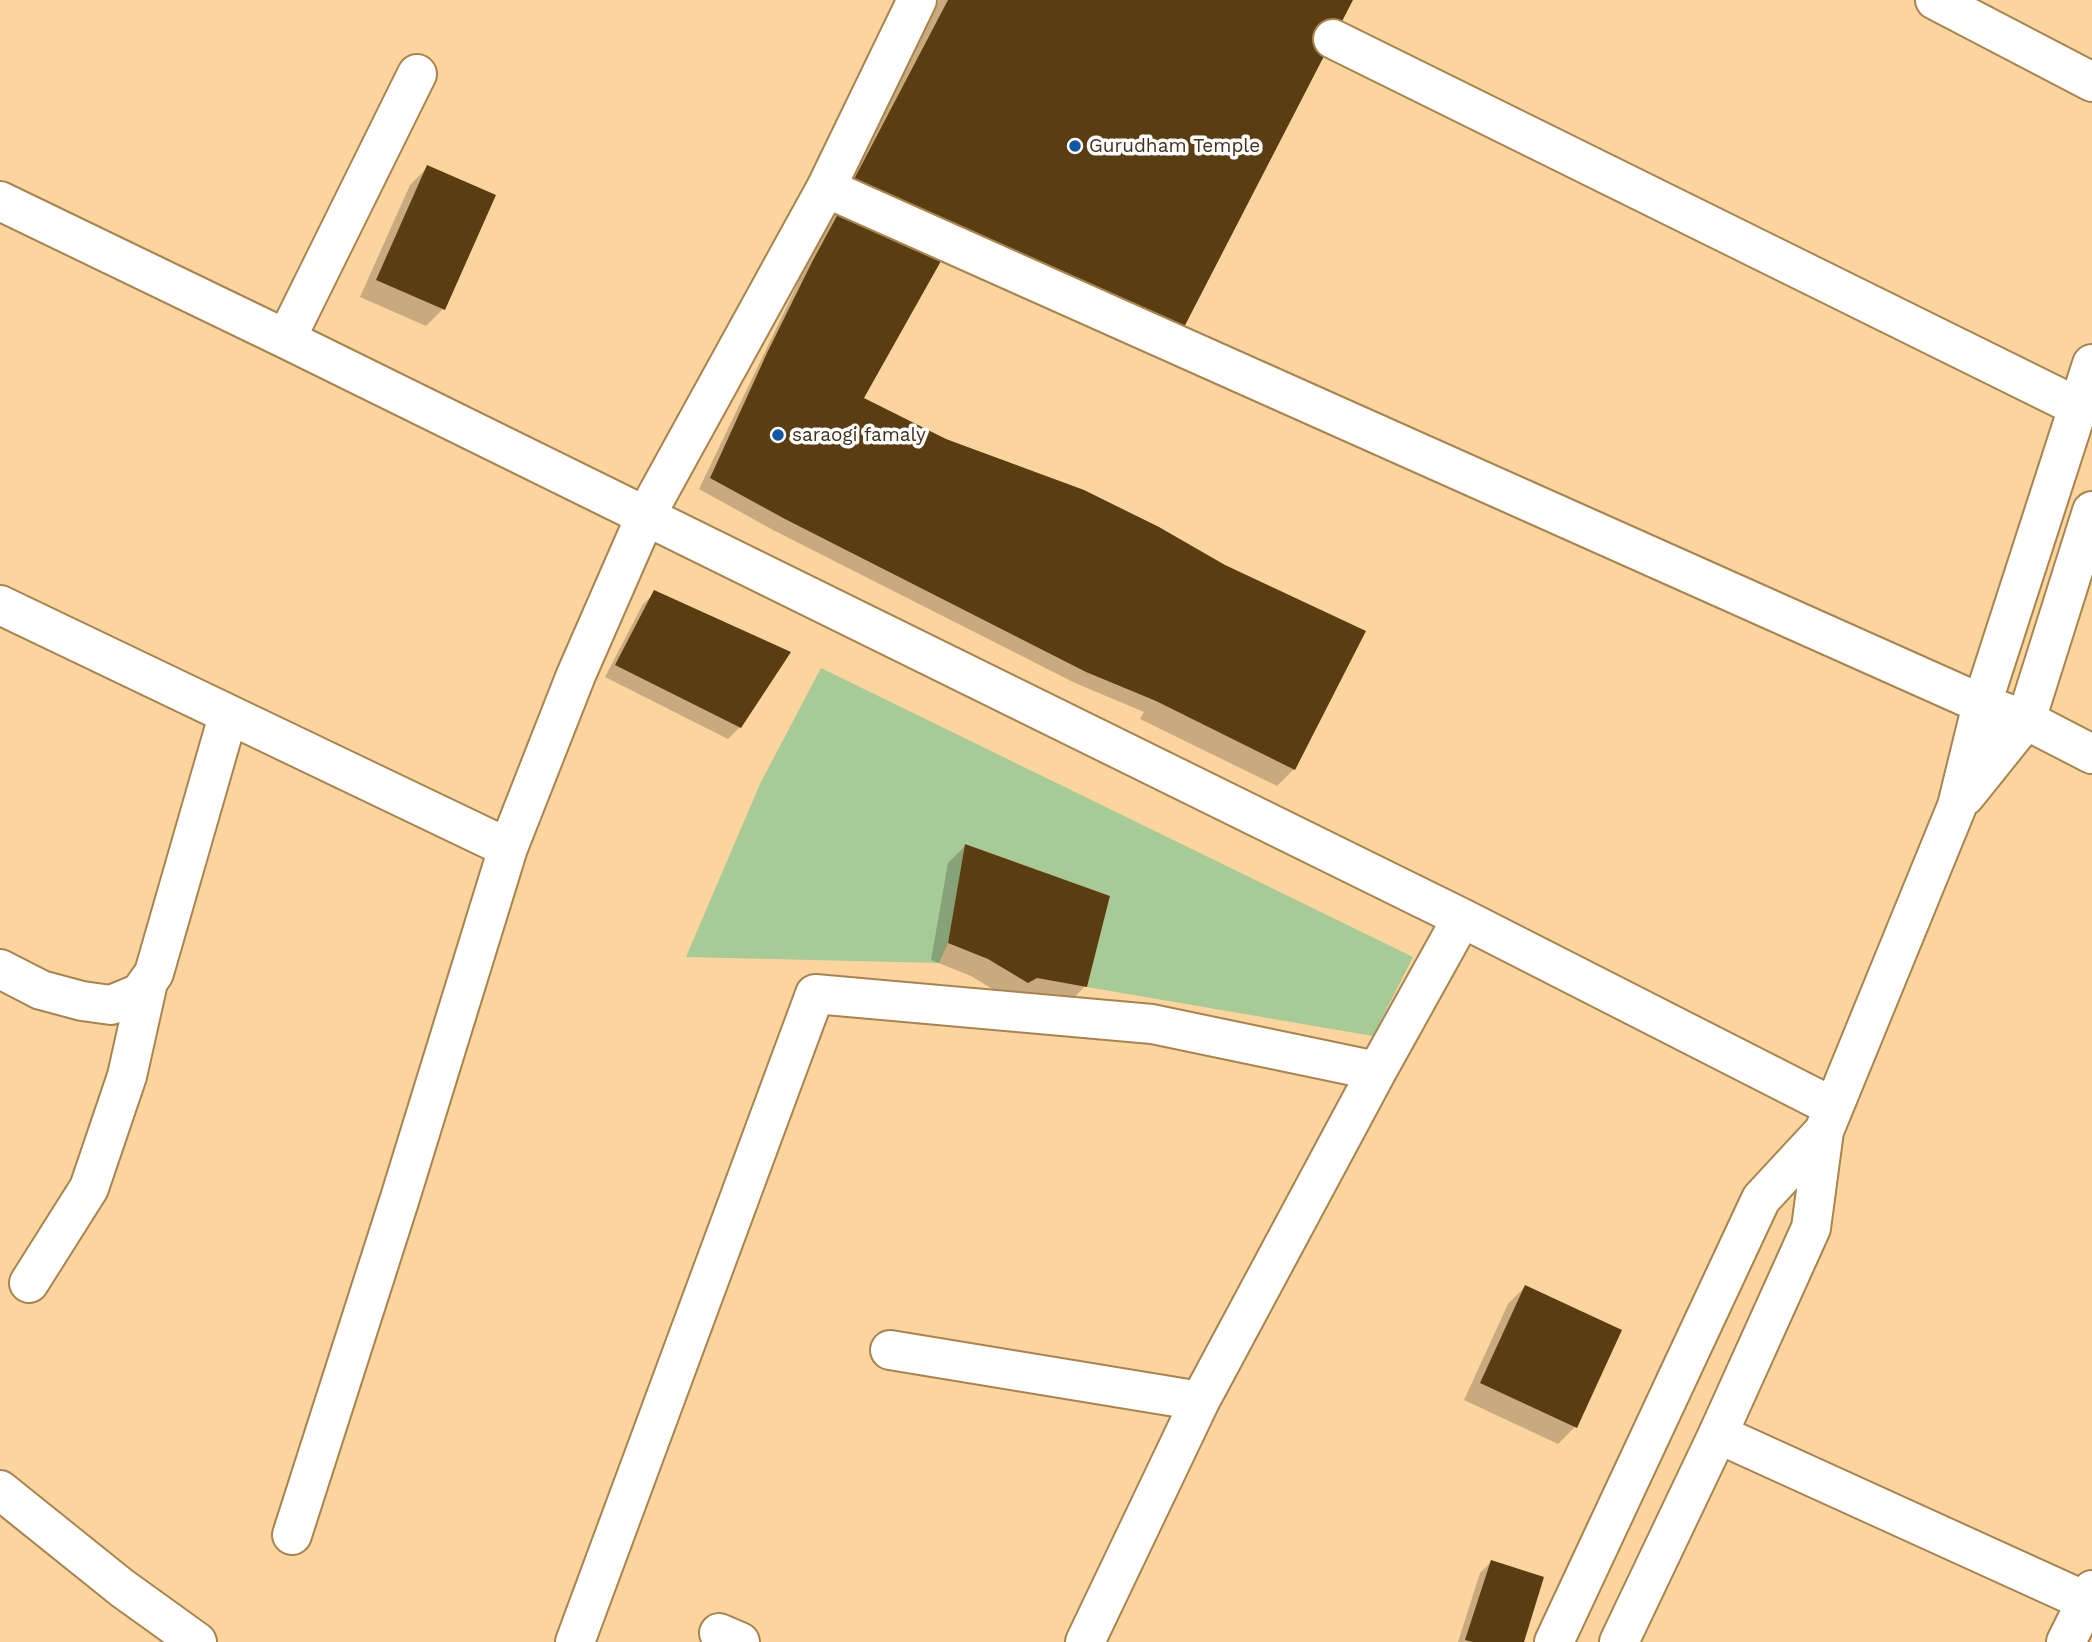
<!DOCTYPE html>
<style>
body{margin:0}
canvas{display:block;background:#fbd49e}
</style>
<canvas width="2092" height="1642"></canvas>
<script>
const ctx = document.querySelector('canvas').getContext('2d');
ctx.lineJoin = 'round';
function fillPath(path, color) {
  ctx.fillStyle = color;
  ctx.fill(path, 'evenodd');
}
function toPath(rows) {
  const path = new Path2D();
  for (const r of rows) {
    path.moveTo(r[0], r[1]);
    for (let i = 2; i < r.length; i += 2) path.lineTo(r[i], r[i + 1]);
  }
  return path;
}
function stroke(path, color, width, dash) {
  ctx.strokeStyle = color;
  ctx.lineWidth = width;
  ctx.lineCap = dash ? 'butt' : 'round';
  ctx.setLineDash(dash || []);
  ctx.stroke(path);
}
function label(font, color, halo, rows, align = 'center') {
  ctx.font = font + ' "Work Sans",sans-serif';
  ctx.lineWidth = 7;
  ctx.setLineDash([]);
  ctx.textBaseline = 'middle';
  ctx.strokeStyle = halo;
  ctx.fillStyle = color;
  for (const [text, x, y, turn = 0] of rows) {
    ctx.save();
    ctx.translate(x, y);
    ctx.rotate((+turn || 0) * Math.PI / 180);
    ctx.textAlign = isNaN(turn) ? turn : align;
    if (halo) ctx.strokeText(text, 0, 0);
    ctx.fillText(text, 0, 0);
    ctx.restore();
  }
}
const green = toPath([
 [821,668,1413,957,1373,1036,1087,987,1110,896,965,844,948,943,939,963,686,957,760,784]
]);
const shadow = toPath([
 [939,0,1352,0,939,259,862,399,1294,769,1277,786,1140,719,1144,712,1075,683,773,530,699,489,799,281,796,279,829,210],
 [428,167,443,309,426,326,360,297,410,185],
 [655,593,740,727,728,739,605,677,643,604],
 [965,846,1085,986,1068,1004,1010,1000,971,976,931,960,948,863],
 [1525,1287,1575,1427,1558,1444,1464,1400,1508,1304],
 [1491,1562,1522,1642,1458,1642,1480,1573]
]);
const building = toPath([
 [948,0,1353,0,1180,335,850,187],
 [427,165,496,195,445,310,376,280],
 [846,199,950,245,864,398,946,439,1084,490,1159,527,1225,565,1366,631,1295,770,1156,701,1086,672,785,519,710,478,767,353,812,262],
 [654,590,791,652,741,728,615,665],
 [965,844,1110,896,1087,987,1037,978,1028,983,988,959,948,943],
 [1525,1285,1622,1330,1577,1428,1480,1383],
 [1491,1560,1544,1577,1524,1642,1473,1642,1465,1640]
]);
const street = toPath([
 [1935,0,2092,82],
 [1333,39,2078,407],
 [826,188,1982,704,2026,720,2092,754],
 [0,201,286,339,1462,918,1833,1107],
 [286,339,417,74],
 [0,605,508,848],
 [0,969,41,990,82,1001,111,1005,140,993,154,973,228,716],
 [29,1283,89,1188,127,1076,148,982],
 [890,1350,1200,1401],
 [1718,1434,2092,1604],
 [0,1490,122,1588,197,1642],
 [292,1535,400,1198,508,848,576,675,646,515,826,188,917,0],
 [719,1633,740,1642],
 [575,1642,815,994,1152,1024,1377,1071],
 [1085,1642,1200,1401,1377,1071,1462,918],
 [2066,1642,2092,1590]
]);
const secondary = toPath([
 [1965,796,2026,720,2092,511],
 [1554,1642,1761,1199,1824,1131],
 [1619,1642,1718,1434,1811,1228,1824,1131,1957,806,1982,704,2092,364]
]);
const markers = [
 [1075,146,7,"#1257a7"],
 [778,435,7,"#1257a7"]
];
const poiNames = [
 ["Gurudham Temple",1089,146],
 ["saraogi famaly",792,435]
];
fillPath(green, '#a7cb97');
fillPath(shadow, '#0003');
fillPath(building, '#5a3e11');
stroke(street, '#a8844f', 42);
stroke(secondary, '#a8844f', 42);
stroke(street, '#fff', 38);
stroke(secondary, '#fff', 38);
for (const [x, y, r, color] of markers) {
  const dot = new Path2D();
  dot.arc(x, y, r, 0, 2 * Math.PI);
  ctx.fillStyle = color;
  ctx.fill(dot);
  stroke(dot, '#fcfcfc', 2.5);
}
label('19px', '#41311b', '#fcfcfc', poiNames, 'left');
</script>
